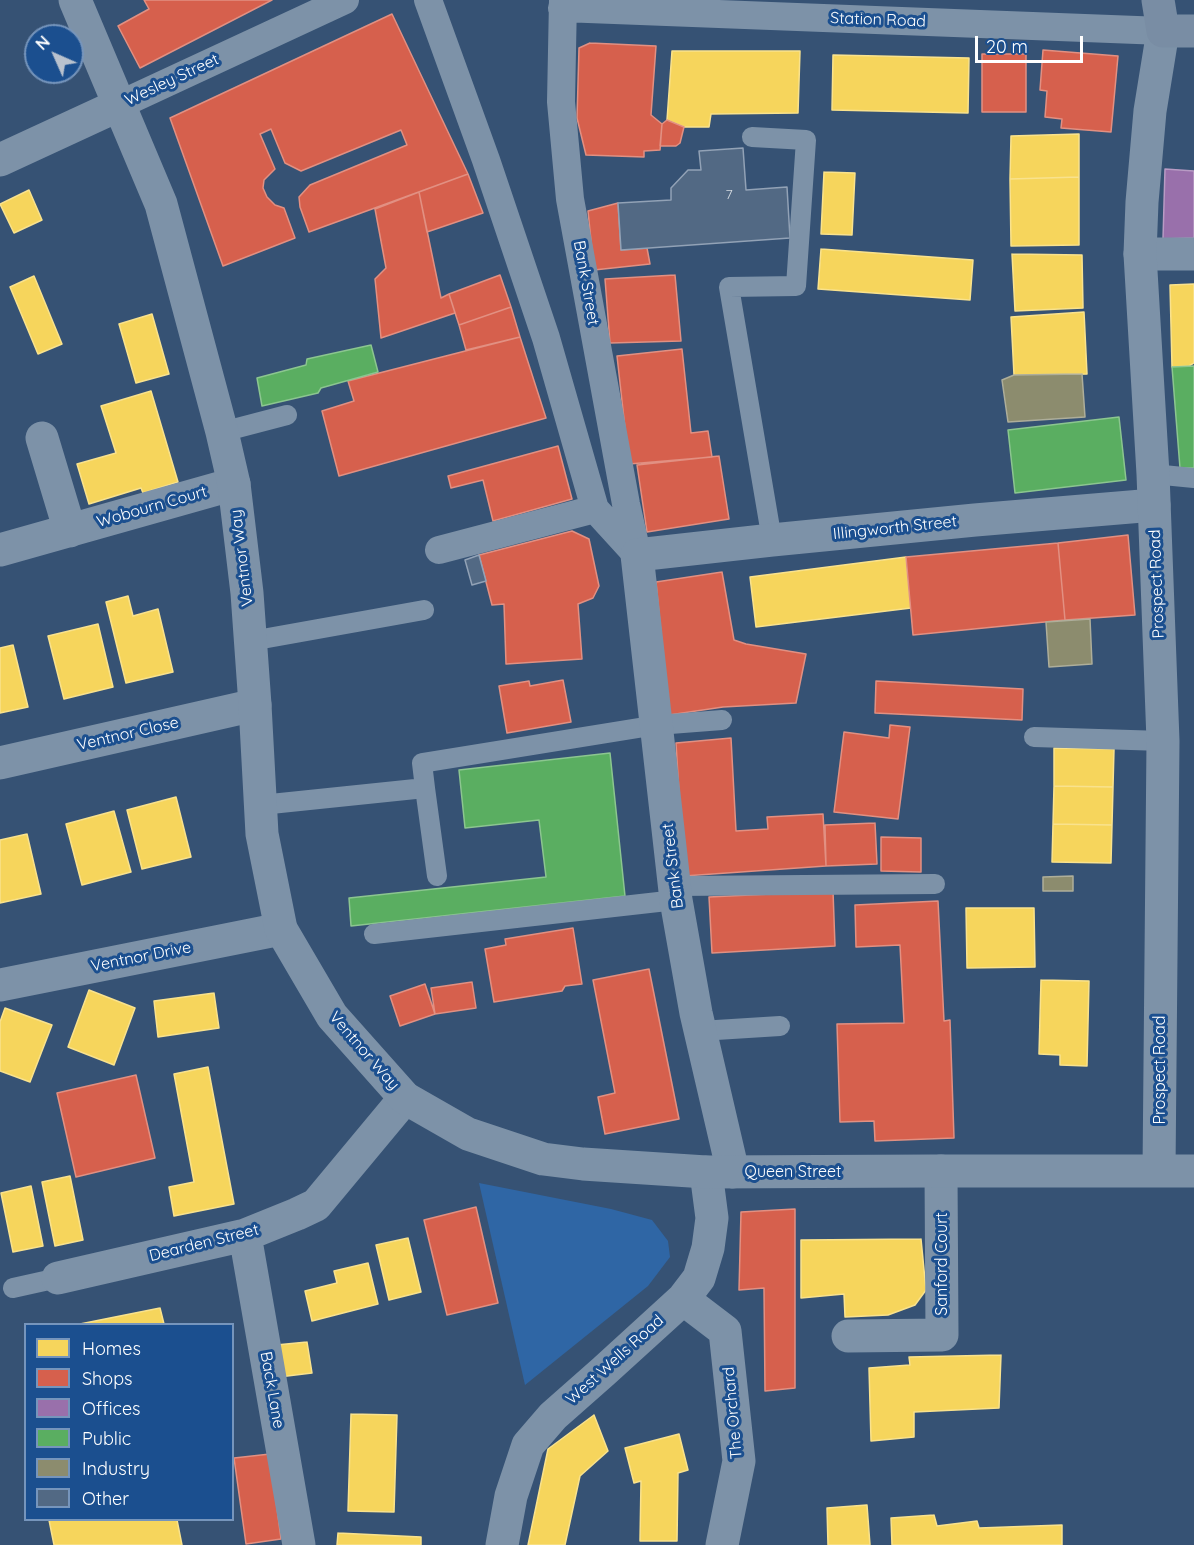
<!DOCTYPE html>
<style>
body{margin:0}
#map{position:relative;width:1194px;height:1545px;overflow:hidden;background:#365274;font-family:Quicksand,sans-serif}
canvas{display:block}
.legend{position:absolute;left:24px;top:1323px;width:210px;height:198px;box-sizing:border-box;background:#1b4f8f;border:2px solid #7695bc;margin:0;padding:8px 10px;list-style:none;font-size:18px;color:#fff}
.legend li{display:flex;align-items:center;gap:12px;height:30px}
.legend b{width:30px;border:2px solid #7695bc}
.north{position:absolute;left:24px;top:24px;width:60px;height:60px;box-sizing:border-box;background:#1b4f8f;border:2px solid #7695bc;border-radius:50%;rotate:315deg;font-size:16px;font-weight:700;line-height:24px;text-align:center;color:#fff}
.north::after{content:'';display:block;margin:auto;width:21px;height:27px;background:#b9c2ce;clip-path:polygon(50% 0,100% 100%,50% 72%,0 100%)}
.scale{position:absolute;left:975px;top:36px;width:108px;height:27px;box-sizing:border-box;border:3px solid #fff;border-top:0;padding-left:8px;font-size:18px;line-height:21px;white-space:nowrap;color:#fff;-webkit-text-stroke:4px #1b4f8f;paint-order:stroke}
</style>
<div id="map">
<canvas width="1194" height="1545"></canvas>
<ul class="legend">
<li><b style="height:16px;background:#f6d55c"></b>Homes</li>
<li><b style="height:16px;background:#d6604d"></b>Shops</li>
<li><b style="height:16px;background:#9970ab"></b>Offices</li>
<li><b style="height:16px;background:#5aae61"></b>Public</li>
<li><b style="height:16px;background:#8c8c6e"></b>Industry</li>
<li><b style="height:16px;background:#526984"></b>Other</li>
</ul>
<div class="north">N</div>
<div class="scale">20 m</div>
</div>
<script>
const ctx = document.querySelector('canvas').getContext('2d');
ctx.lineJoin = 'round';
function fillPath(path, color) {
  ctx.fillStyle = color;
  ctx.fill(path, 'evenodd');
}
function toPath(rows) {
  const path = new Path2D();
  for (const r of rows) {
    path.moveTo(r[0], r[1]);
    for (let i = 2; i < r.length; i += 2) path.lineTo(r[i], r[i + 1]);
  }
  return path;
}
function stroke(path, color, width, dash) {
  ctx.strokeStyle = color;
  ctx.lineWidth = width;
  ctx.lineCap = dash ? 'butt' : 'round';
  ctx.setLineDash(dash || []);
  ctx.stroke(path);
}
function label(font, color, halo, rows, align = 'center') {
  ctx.font = font + ' Quicksand,sans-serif';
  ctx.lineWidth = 6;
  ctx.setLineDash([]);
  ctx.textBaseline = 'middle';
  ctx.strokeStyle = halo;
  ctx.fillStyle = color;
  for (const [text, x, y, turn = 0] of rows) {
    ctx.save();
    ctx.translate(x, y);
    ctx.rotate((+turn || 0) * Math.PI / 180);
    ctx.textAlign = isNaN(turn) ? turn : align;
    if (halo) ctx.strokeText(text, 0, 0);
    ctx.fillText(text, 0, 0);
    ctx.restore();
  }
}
const green = toPath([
 [479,1183,611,1209,652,1220,668,1241,670,1257,648,1286,525,1385]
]);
const homes = toPath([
 [672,51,800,51,798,113,711,114,709,127,684,127,667,120,672,51],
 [833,55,969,58,968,113,832,110,833,55],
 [1079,134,1079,177,1010,179,1011,136,1079,134],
 [824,172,855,173,852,235,821,234,824,172],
 [1079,177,1079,245,1011,246,1010,179,1079,177],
 [29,190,42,220,14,233,0,204,29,190],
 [821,249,973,260,970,300,818,289,821,249],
 [1012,254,1082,255,1083,308,1015,311,1012,254],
 [34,276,62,344,38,354,10,287,34,276],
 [1194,284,1194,363,1189,366,1172,367,1170,285,1194,284],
 [1084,312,1087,374,1014,375,1011,317,1084,312],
 [152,314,169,374,136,383,119,324,152,314],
 [151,391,178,482,143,493,141,488,89,504,77,464,116,453,101,406,151,391],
 [906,557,911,608,756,627,750,577,906,557],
 [128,596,133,616,158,609,173,672,126,683,106,602,128,596],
 [98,624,113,687,64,699,48,636,98,624],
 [13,645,28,707,0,713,0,648,13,645],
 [1054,748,1114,749,1113,787,1054,786,1054,748],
 [1054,786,1113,787,1112,825,1053,824,1054,786],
 [176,797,191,857,142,869,127,810,176,797],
 [114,811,131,872,82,885,66,824,114,811],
 [1053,824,1112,825,1111,863,1052,862,1053,824],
 [27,834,41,894,0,903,0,840,27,834],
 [966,908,1034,908,1035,967,967,968,966,908],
 [1041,980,1089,981,1087,1066,1060,1065,1060,1055,1039,1054,1041,980],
 [89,990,135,1008,114,1065,68,1047,89,990],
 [214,993,219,1028,158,1037,154,1001,214,993],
 [5,1008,52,1025,30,1082,0,1071,0,1022,5,1008],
 [208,1067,234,1204,174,1216,169,1187,194,1182,174,1074,208,1067],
 [70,1176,83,1240,55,1246,42,1182,70,1176],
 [31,1186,43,1246,13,1252,1,1193,31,1186],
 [408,1238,421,1292,389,1300,376,1245,408,1238],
 [921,1239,926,1290,915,1305,888,1315,845,1317,844,1294,801,1298,801,1240,921,1239],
 [368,1263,378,1304,312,1321,305,1291,337,1283,334,1271,368,1263],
 [160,1308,164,1324,80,1324,160,1308],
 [307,1342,312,1373,279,1377,276,1345,307,1342],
 [1001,1355,999,1408,914,1412,914,1437,871,1441,869,1368,910,1365,909,1357,1001,1355],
 [351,1414,397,1415,394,1512,348,1511,351,1414],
 [594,1415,608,1451,580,1476,565,1545,528,1545,548,1449,594,1415],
 [679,1434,688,1470,678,1473,677,1541,640,1541,641,1481,634,1483,625,1448,679,1434],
 [867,1505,870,1545,828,1545,827,1508,867,1505],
 [934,1515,937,1526,977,1521,979,1528,1062,1525,1062,1545,892,1545,891,1518,934,1515],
 [49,1520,177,1520,182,1545,54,1545,49,1520],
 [338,1533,421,1537,421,1545,337,1545,338,1533]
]);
const shops = toPath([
 [144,0,272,0,140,68,118,26,149,9,144,0],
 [392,14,468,174,309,232,300,207,299,197,310,185,407,145,401,130,301,171,285,163,271,129,260,134,275,169,264,180,263,188,267,197,275,205,284,208,295,238,223,266,170,118,392,14],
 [590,43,656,46,651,115,662,124,660,150,644,151,644,157,586,155,577,118,579,48,590,43],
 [1043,50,1118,56,1111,132,1061,128,1062,119,1045,117,1047,91,1040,90,1043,50],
 [982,54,1026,54,1026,112,982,112,982,54],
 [667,120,684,127,680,143,676,146,660,146,662,124,667,120],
 [468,174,483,213,427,232,419,192,468,174],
 [419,192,441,298,449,294,455,313,381,338,375,279,386,268,375,209,419,192],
 [618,203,621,250,647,248,650,264,594,270,588,211,618,203],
 [500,275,511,307,459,325,449,294,500,275],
 [675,275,681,341,610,343,605,279,675,275],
 [511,307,520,337,466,350,459,325,511,307],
 [520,337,546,418,339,476,322,411,354,401,348,381,520,337],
 [682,349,691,433,708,431,712,457,629,464,617,356,682,349],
 [558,446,572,499,493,521,483,480,451,488,448,476,558,446],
 [719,456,729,519,647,532,637,465,719,456],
 [572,531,589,539,599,586,593,598,578,604,582,659,506,664,504,604,492,605,479,555,572,531],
 [1128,535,1135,615,1065,620,1058,543,1128,535],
 [1058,543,1065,620,913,635,906,557,1058,543],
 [722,572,734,640,746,644,806,654,796,703,723,707,669,715,656,582,722,572],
 [563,680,571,722,507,733,499,686,529,681,530,686,563,680],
 [876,681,1023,689,1022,720,875,713,876,681],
 [890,725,910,727,898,819,834,812,844,732,889,738,890,725],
 [731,738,736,831,768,829,767,817,823,814,826,866,684,876,676,743,731,738],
 [875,823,877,864,826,866,825,825,875,823],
 [881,837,921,838,921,872,881,871,881,837],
 [833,891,835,946,712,953,709,897,833,891],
 [938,901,944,1021,950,1020,954,1138,875,1141,874,1121,840,1122,837,1024,904,1023,900,945,856,947,855,905,938,901],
 [573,928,582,984,565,986,562,991,494,1002,485,949,506,945,505,939,573,928],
 [649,969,679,1119,605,1134,598,1097,615,1093,593,980,649,969],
 [472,982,476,1008,435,1014,431,988,472,982],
 [425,984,435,1014,400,1026,390,996,425,984],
 [136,1075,155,1158,76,1177,57,1093,136,1075],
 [476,1207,498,1303,447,1315,424,1220,476,1207],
 [795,1209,795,1388,765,1391,764,1288,739,1290,741,1212,795,1209],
 [270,1454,281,1539,246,1544,234,1458,270,1454]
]);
const offices = toPath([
 [1165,169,1194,171,1194,238,1163,239,1165,169]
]);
const public = toPath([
 [371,345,378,372,321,388,318,393,262,406,257,378,306,365,307,359,371,345],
 [1194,366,1194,468,1180,468,1172,367,1194,366],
 [1119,417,1126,480,1015,493,1008,430,1119,417],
 [610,753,625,896,351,926,349,898,546,877,539,820,465,828,459,770,610,753]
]);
const industry = toPath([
 [1082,374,1085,417,1008,422,1002,380,1014,375,1082,374],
 [1090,619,1092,664,1049,667,1046,622,1090,619],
 [1073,876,1073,891,1043,891,1043,877,1073,876]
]);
const building = toPath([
 [743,148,746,190,787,187,790,238,621,250,618,203,671,200,671,188,688,170,701,170,699,151,743,148],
 [479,555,486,581,472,585,465,560,479,555]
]);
const service = toPath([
 [752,137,806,140,796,286,729,287,772,540],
 [222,432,287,415],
 [1153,474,1194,478],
 [251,641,424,610],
 [1034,737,1163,741],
 [425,788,437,876],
 [261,805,425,788,422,763,657,725,722,720],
 [675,886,935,884],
 [374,934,676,900],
 [700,1031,780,1026],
 [13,1288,58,1278]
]);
const pedestrian = toPath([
 [428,0,486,160,546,338,595,509,637,555],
 [563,0,561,102,570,199,626,504,637,553],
 [562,8,1163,31],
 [119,105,345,0],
 [439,550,595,509]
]);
const minor = toPath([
 [1140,254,1194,254],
 [42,438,70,531],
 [0,550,234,484],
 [0,763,255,705],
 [0,985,281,929],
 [733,1172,696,1013,676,900,637,555,772,540,975,520,1154,505],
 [245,1235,299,1545],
 [58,1278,245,1235,297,1214,316,1205,405,1098],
 [683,1299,725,1331,739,1461,722,1545],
 [848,1336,942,1335,941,1171],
 [502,1545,511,1496,528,1445,553,1416,604,1371,683,1299,699,1278,708,1248,712,1218,706,1172]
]);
const tertiary = toPath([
 [75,0,161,204,222,432,234,484,247,593,255,705,262,834,281,929,332,1016,405,1098,468,1134,543,1159,583,1164,706,1172,932,1171,1194,1171],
 [0,160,119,105],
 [1159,1171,1163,741,1153,474,1140,254,1142,202,1150,111,1163,31]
]);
const secondary = toPath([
 [1158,0,1163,31,1194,31]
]);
const numberNames = [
 ["7",729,195]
];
const streetNames = [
 ["Station Road",878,20,2],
 ["Wesley Street",172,80,-25],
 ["Bank Street",586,283,80],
 ["Wobourn Court",152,507,-16],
 ["Illingworth Street",895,528,-6],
 ["Ventnor Way",242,558,-97],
 ["Prospect Road",1157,584,-92],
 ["Ventnor Close",128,734,-13],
 ["Bank Street",673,866,-97],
 ["Ventnor Drive",141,957,-11],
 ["Ventnor Way",364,1051,49],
 ["Prospect Road",1160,1070,-90],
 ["Queen Street",793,1172],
 ["Dearden Street",204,1243,-14],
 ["Sanford Court",942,1264,-90],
 ["West Wells Road",615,1360,-42],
 ["Back Lane",272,1390,80],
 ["The Orchard",733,1413,-95]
];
fillPath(green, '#2f66a5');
fillPath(homes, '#f6d55c');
stroke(homes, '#f9e28d', 1.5);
fillPath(shops, '#d6604d');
stroke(shops, '#e29082', 1.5);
fillPath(offices, '#9970ab');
stroke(offices, '#b89bc4', 1.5);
fillPath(public, '#5aae61');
stroke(public, '#8cc690', 1.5);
fillPath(industry, '#8c8c6e');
stroke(industry, '#aeae9a', 1.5);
fillPath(building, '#526984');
stroke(building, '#92a2b6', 1.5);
stroke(service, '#7d92a8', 20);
stroke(pedestrian, '#7d92a8', 28);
stroke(minor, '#7d92a8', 33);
stroke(tertiary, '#7d92a8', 33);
stroke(secondary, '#798da4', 33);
label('14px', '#d4dae0', null, numberNames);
label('16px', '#fff', '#1b4f8f', streetNames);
</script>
